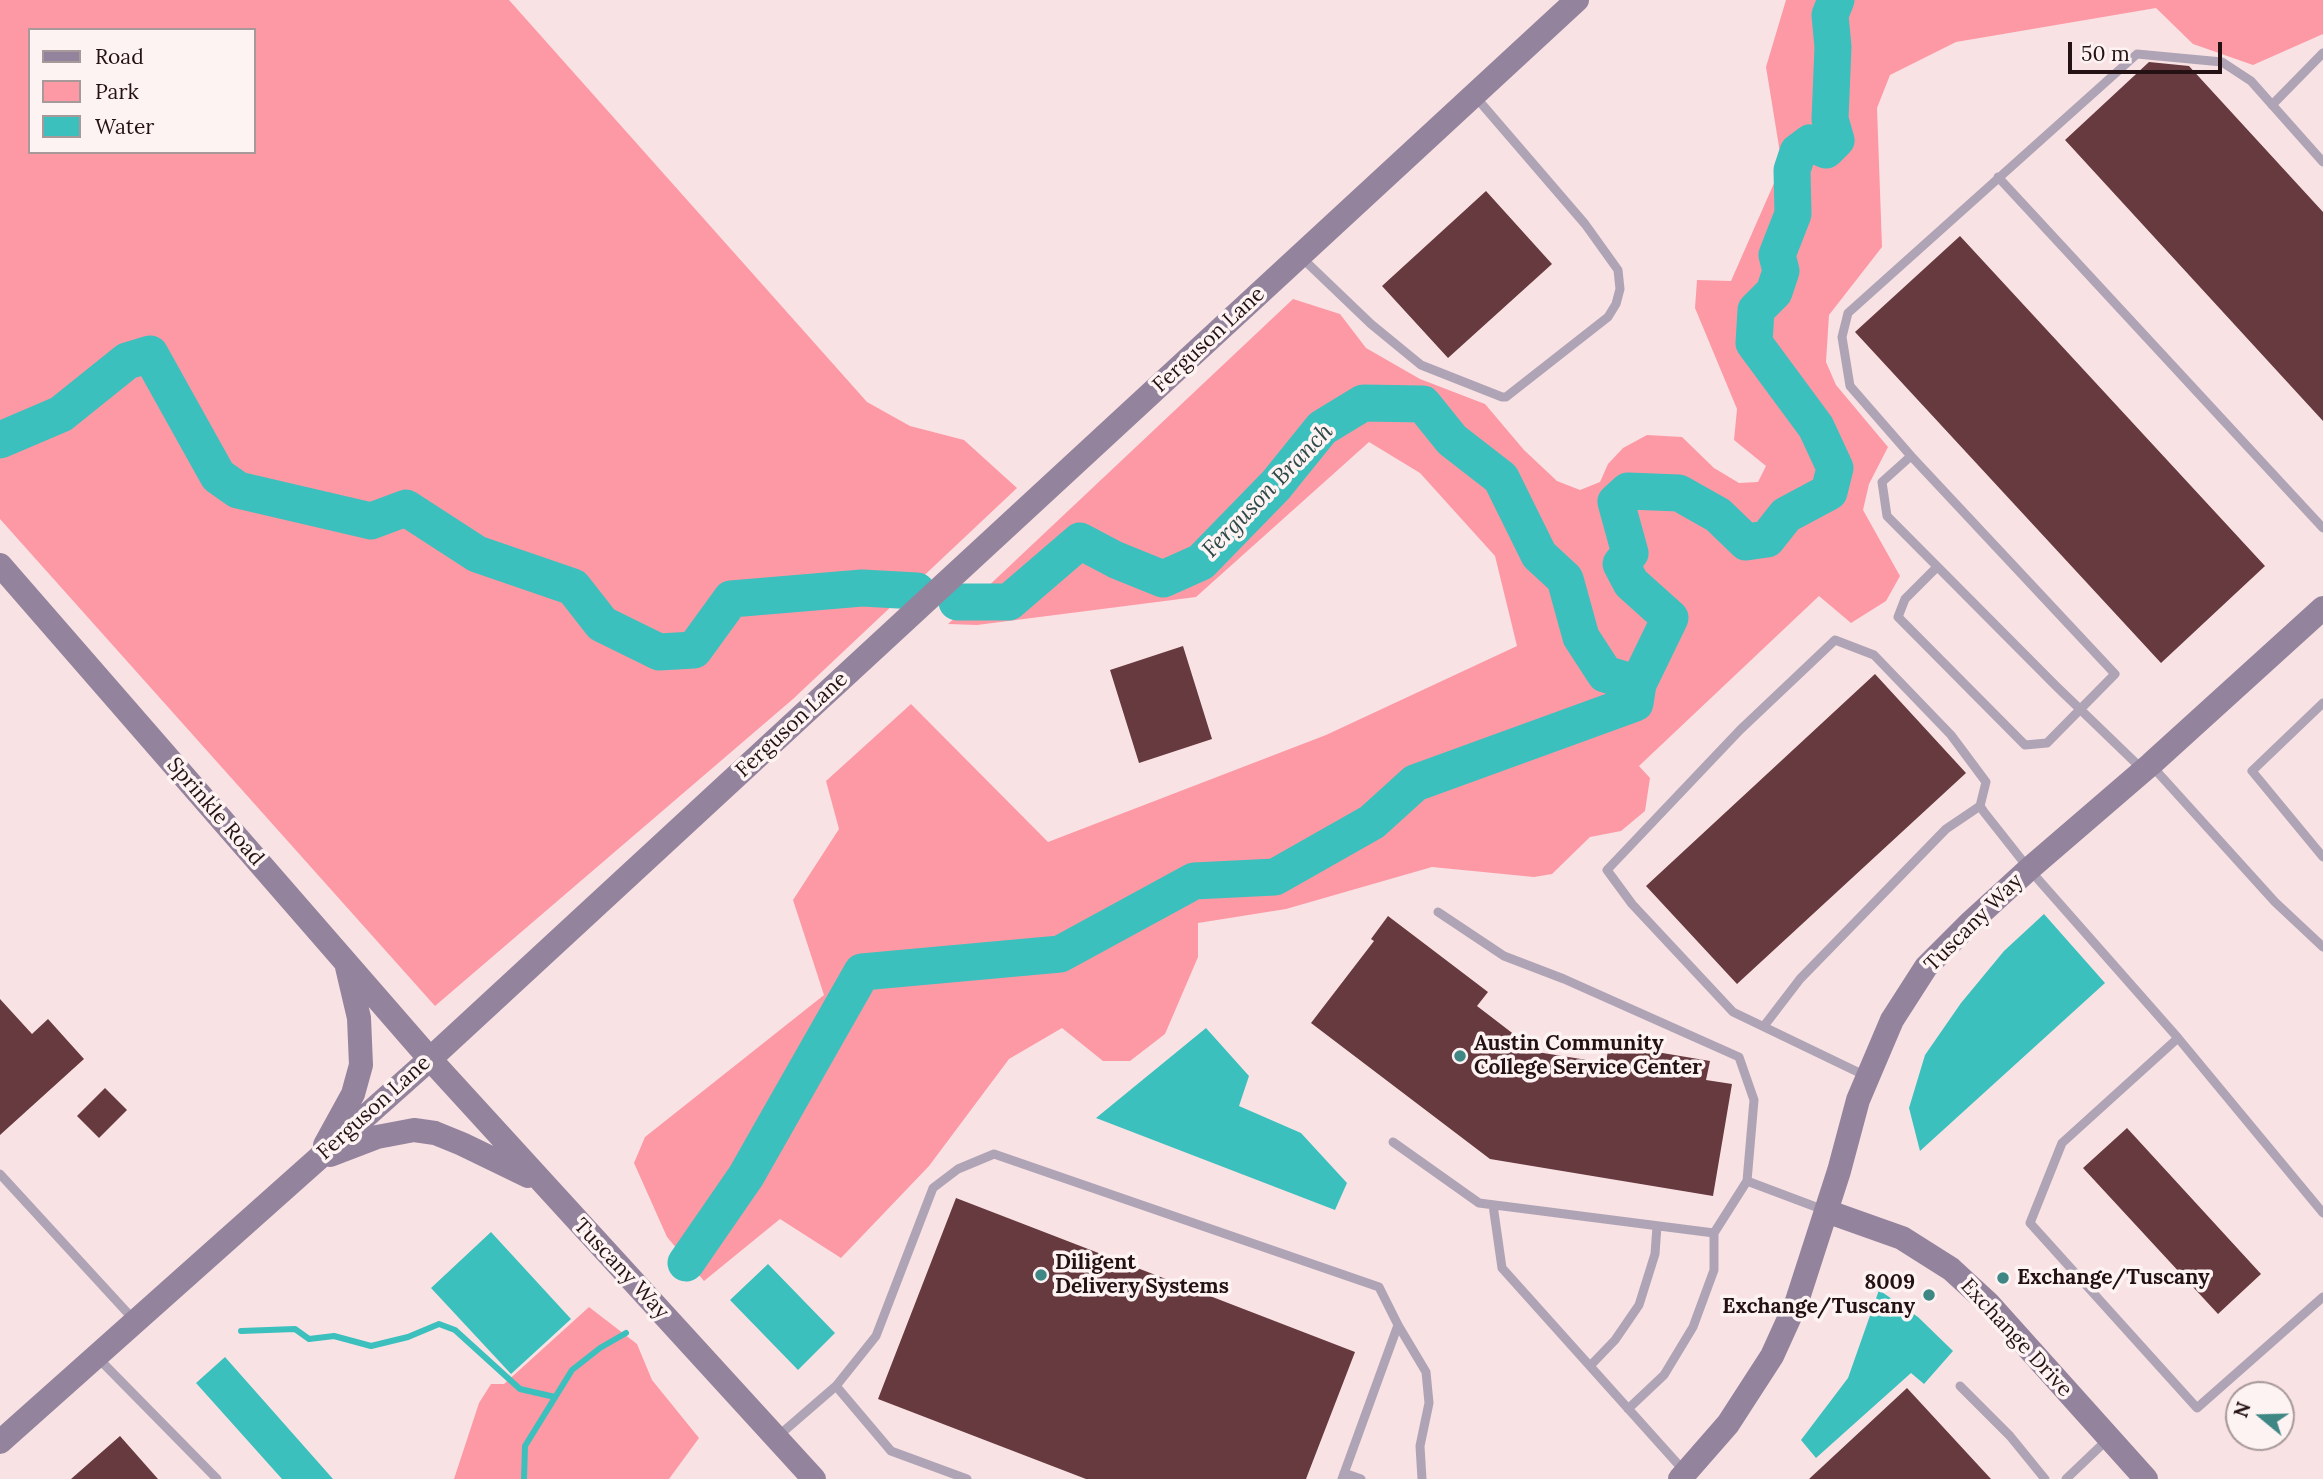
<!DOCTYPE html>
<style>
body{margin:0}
#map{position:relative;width:2323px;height:1479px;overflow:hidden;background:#f9e2e4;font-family:Lora,serif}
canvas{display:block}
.legend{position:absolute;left:28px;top:28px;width:228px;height:126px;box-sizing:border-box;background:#fef3f3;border:2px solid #a79999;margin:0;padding:9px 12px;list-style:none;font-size:21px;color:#241113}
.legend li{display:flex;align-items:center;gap:14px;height:35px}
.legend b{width:35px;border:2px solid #a79999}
.north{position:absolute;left:2225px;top:1381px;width:70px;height:70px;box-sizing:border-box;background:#fef3f3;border:2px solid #a79999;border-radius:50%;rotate:289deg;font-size:19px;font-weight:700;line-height:28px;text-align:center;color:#241113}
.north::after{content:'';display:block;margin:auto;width:24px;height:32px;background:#3f8784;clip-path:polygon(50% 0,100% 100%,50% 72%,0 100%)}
.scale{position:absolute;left:2068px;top:42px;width:154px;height:32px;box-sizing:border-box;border:4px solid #241113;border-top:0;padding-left:9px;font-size:21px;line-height:24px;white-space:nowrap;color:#241113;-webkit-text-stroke:5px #fef3f3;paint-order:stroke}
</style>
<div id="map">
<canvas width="2323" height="1479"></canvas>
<ul class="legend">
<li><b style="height:9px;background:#93839d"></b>Road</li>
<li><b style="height:19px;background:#fd99a5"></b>Park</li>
<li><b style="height:19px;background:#3cc0bd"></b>Water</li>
</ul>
<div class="north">N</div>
<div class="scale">50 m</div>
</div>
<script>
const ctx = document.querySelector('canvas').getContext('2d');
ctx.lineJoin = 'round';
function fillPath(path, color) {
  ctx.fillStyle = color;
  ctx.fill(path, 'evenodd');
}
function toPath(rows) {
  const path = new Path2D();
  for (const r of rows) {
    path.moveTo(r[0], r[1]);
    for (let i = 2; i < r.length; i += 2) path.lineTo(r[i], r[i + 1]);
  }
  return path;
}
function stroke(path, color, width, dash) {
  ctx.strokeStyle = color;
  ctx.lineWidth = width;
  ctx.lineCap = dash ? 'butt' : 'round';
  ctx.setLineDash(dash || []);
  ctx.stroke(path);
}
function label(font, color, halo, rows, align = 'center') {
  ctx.font = font + ' Lora,serif';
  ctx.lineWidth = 7;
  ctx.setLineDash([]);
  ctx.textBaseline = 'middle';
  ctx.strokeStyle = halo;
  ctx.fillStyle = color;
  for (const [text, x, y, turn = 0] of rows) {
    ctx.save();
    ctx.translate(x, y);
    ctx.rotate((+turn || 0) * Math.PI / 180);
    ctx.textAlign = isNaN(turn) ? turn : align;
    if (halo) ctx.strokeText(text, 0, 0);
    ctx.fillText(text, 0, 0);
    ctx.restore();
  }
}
const green = toPath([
 [0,0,509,0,867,402,910,426,964,440,1017,488,793,699,435,1006,0,519],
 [30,30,254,30,254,152,30,152],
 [1786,0,2323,0,2323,34,2253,65,2193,44,2156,8,1956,42,1890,75,1877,108,1882,247,1829,315,1826,362,1836,385,1888,447,1869,484,1863,510,1900,576,1886,601,1851,623,1819,596,1639,766,1650,778,1645,811,1621,831,1590,837,1552,874,1534,877,1432,867,1286,909,1198,923,1198,957,1165,1034,1130,1061,1103,1061,1062,1028,1009,1059,929,1166,841,1258,780,1219,704,1281,667,1237,634,1163,645,1137,824,995,793,900,839,829,826,781,911,704,1048,842,1326,735,1517,646,1495,556,1420,473,1369,442,1196,597,977,625,948,624,1293,299,1340,314,1366,348,1420,379,1485,404,1524,450,1557,481,1580,490,1600,482,1608,464,1623,448,1647,435,1682,437,1714,468,1739,483,1758,482,1766,466,1734,440,1737,409,1695,308,1697,280,1731,281,1782,165,1766,67],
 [589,1307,637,1344,652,1380,699,1438,669,1479,454,1479,479,1403,491,1384,504,1384]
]);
const water = toPath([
 [2044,914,2105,983,1920,1151,1909,1108,1925,1055,1961,1003,2004,951],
 [1206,1028,1249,1076,1239,1106,1301,1133,1347,1183,1335,1210,1096,1118],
 [491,1232,571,1319,511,1374,431,1288],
 [768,1264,835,1333,798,1370,730,1300],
 [1879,1290,1918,1317,1953,1351,1924,1384,1911,1373,1816,1458,1801,1440,1848,1378],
 [225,1357,333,1479,282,1479,196,1383]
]);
const stream = toPath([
 [241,1331,295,1329,309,1339,334,1336,371,1346,408,1337,439,1324,455,1330,520,1389,555,1397],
 [524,1479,525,1446,572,1370,600,1348,626,1333]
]);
const river = toPath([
 [0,440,61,414,127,361,150,354,218,476,238,490,371,521,406,508,477,554,573,587,602,624,659,652,694,650,731,599,862,588,917,591],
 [957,602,1009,602,1080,541,1116,560,1163,579,1201,562,1276,485,1322,428,1363,403,1423,404,1452,440,1501,478,1539,555,1565,579,1581,637,1605,674,1638,684],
 [686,1263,746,1176,862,972,1060,954,1194,881,1275,877,1372,822,1415,783,1635,703,1638,684,1670,618,1631,583,1621,564,1630,553,1616,502,1628,491,1679,493,1718,515,1746,542,1767,539,1786,515,1829,492,1835,468,1816,427,1754,343,1756,310,1774,292,1781,271,1777,255,1793,214,1792,170,1798,152,1810,143,1826,150,1836,140,1830,119,1833,47,1830,15,1836,0]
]);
const building = toPath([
 [2149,62,2189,66,2323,212,2323,421,2065,140],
 [1486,191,1552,264,1448,358,1382,286],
 [1960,236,2265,566,2161,663,1855,332],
 [1183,646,1212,739,1139,763,1110,670],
 [1875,674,1966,773,1737,984,1646,886],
 [1388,916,1488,992,1477,1006,1537,1052,1606,1063,1609,1044,1710,1061,1706,1080,1732,1084,1713,1196,1490,1159,1311,1023,1374,941,1371,939],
 [0,999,32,1034,48,1019,84,1059,0,1135],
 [105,1088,127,1110,99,1138,77,1116],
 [2127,1128,2261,1274,2218,1314,2083,1168],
 [956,1198,1355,1352,1306,1479,1086,1479,878,1399],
 [1907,1388,1991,1479,1809,1479],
 [120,1436,158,1479,71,1479]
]);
const lane = toPath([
 [2272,105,2323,53],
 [1998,177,2323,528],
 [1301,257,1371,324,1421,365,1502,397,1506,397,1608,317,1616,304,1620,289,1618,270,1585,224,1474,95],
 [1911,456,2115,674,2047,743,2025,745,1898,617,1905,599,1936,568],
 [2323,703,2252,771,2323,857],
 [2151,765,2275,902,2323,947],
 [2142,769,2056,686,1887,516,1882,482,1911,456,1850,386,1842,337,1848,313,2137,54,2222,62,2251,81,2323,162],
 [1438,912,1504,956,1564,979,1739,1057,1754,1100,1747,1181],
 [1764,1026,1800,979,1946,829,1980,806],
 [2178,1038,2062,1143,2030,1223,2197,1408,2323,1297],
 [1866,1076,1733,1012,1632,904,1607,870,1740,730,1835,640,1874,655,1951,735,1986,782,1980,806,1984,812,2029,869,2178,1038,2323,1213],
 [1393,1142,1479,1203,1714,1233,1747,1181,1824,1210],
 [0,1174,135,1321],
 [1493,1205,1502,1268,1685,1472],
 [1398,1325,1426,1372,1429,1403,1420,1446,1422,1479],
 [98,1358,217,1479],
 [1590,1366,1615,1340,1639,1305,1655,1254,1657,1226],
 [836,1386,891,1451,967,1479],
 [1960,1386,2010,1436,2045,1479],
 [1628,1409,1664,1375,1693,1327,1714,1270,1714,1233],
 [777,1437,836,1386,876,1336,933,1188,958,1169,994,1154,1379,1287,1398,1325,1342,1479],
 [1344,1473,1361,1479],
 [2066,1479,2108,1439]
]);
const secondary = toPath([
 [0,565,430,1059,814,1479],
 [325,1145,353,1094,361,1065,359,1018,347,967],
 [330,1155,377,1137,414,1130,435,1133,462,1144,528,1176],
 [1826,1211,1902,1238,1951,1269,1988,1303,2146,1479],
 [0,1442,430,1059,1577,0],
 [1680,1479,1728,1424,1772,1356,1797,1301,1839,1171,1858,1100,1892,1020,1926,967,1971,922,2029,869,2151,764,2323,608]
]);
const markers = [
 [1460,1056,7,"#3f8784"],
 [1041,1275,7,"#3f8784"],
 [2003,1278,7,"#3f8784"],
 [1929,1295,7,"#3f8784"]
];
const streetNames = [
 ["Ferguson Lane",1209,340,-43],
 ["Ferguson Lane",792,725,-43],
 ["Sprinkle Road",215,812,49],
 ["Tuscany Way",1974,923,-45],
 ["Ferguson Lane",374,1108,-42],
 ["Tuscany Way",621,1269,47],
 ["Exchange Drive",2016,1338,47]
];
const poiNames = [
 ["Austin Community",1474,1044],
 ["College Service Center",1474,1068],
 ["Diligent",1055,1263],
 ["Delivery Systems",1055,1287],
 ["Exchange/Tuscany",2017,1278],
 ["8009",1915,1283,"right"],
 ["Exchange/Tuscany",1915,1307,"right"]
];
const waterNames = [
 ["Ferguson Branch",1268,491,-46]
];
fillPath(green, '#fd99a5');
fillPath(water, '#3cc0bd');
stroke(stream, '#3cc0bd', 6);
stroke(river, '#3cc0bd', 37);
fillPath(building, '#663a3f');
stroke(lane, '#afa4b6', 9);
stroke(secondary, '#93839d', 24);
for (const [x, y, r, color] of markers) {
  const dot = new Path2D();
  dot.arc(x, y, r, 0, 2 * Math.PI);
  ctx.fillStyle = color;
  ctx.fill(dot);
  stroke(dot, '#fef3f3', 2.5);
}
label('21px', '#241113', '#fef3f3', streetNames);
label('bold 21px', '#241113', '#fef3f3', poiNames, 'left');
label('italic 23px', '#2c4847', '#fef3f3', waterNames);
</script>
